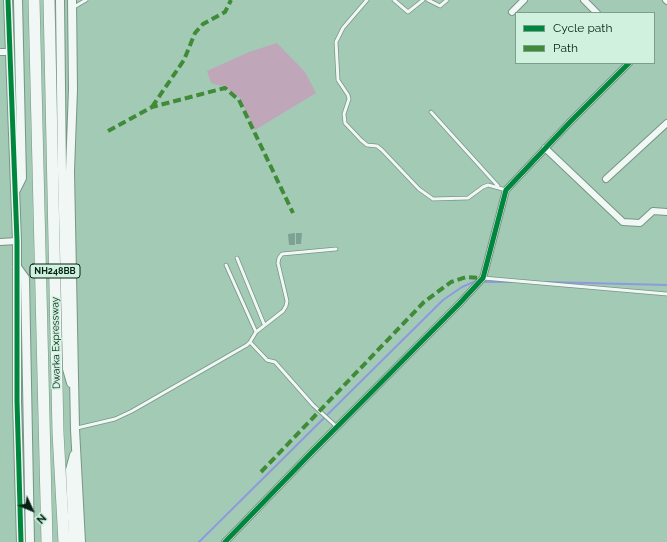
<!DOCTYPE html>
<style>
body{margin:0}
#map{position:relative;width:667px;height:542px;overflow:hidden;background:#a3cab5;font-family:Raleway,sans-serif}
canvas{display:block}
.legend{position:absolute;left:515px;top:12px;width:140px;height:52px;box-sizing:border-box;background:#d0f1de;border:1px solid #7e9e8d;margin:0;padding:5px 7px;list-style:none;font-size:12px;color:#042114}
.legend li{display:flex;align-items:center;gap:8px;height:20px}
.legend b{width:20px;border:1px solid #7e9e8d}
.north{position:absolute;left:12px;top:490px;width:40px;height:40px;-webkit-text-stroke:3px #d0f1de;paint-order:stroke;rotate:134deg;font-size:11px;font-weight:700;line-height:16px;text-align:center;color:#042114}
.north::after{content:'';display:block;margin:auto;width:14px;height:18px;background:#042114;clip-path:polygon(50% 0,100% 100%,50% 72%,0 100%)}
</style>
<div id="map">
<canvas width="667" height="542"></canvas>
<ul class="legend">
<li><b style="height:5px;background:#00873e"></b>Cycle path</li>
<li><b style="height:5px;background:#3f8b38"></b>Path</li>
</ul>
<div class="north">N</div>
</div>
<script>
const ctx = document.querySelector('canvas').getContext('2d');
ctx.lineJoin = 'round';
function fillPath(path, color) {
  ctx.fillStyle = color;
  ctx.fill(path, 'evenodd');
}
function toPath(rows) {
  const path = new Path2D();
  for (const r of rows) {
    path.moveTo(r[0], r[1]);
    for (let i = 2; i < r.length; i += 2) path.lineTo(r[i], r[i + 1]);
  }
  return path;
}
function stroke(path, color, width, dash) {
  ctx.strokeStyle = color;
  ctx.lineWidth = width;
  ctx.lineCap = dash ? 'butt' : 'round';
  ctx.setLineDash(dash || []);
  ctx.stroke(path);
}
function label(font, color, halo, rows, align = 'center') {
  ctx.font = font + ' Raleway,sans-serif';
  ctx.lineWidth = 3;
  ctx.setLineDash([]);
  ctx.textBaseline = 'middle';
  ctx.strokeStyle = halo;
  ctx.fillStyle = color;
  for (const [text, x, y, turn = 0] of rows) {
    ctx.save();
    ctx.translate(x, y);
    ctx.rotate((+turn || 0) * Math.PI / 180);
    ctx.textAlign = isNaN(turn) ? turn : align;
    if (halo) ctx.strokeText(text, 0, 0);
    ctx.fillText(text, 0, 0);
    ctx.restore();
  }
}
const green = toPath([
 [277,43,305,72,316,93,255,130,239,97,222,86,211,83,207,71,249,52]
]);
const stream = toPath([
 [485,282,512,282],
 [546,282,667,285],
 [199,542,443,300,462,287,476,281]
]);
const building = toPath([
 [295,233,295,245,289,245,288,234],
 [296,233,302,233,301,244,296,244]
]);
const lane = toPath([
 [367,0,343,28,336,42,338,80,348,95,349,99,344,114,345,123,361,140,367,145,377,146,382,150,419,189,433,199,468,198,483,187,488,185,506,190],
 [394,0,408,12,423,0],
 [428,0,440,6,447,0],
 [74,7,86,0],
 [431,112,498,186],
 [237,258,264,324],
 [226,265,256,332],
 [483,278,667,294],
 [250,342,267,360,275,362,313,405,337,427],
 [77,428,115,419,132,411,247,345,250,342,256,332,283,311,286,306,287,301,278,263,279,258,282,254,336,249]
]);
const street = toPath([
 [584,0,597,13],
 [666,0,667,1],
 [512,12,524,0],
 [0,52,9,52],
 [545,148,623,222,640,223,653,211,667,212],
 [606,179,667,123],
 [0,242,17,241],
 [225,542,312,452,459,304,483,278,506,190,571,121,629,63]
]);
const secondary = toPath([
 [8,0,17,241,17,401,21,542],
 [60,0,62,172,67,369,71,383],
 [72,0,73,89,70,171,75,429,81,542],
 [16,190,22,178,18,0],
 [17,267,25,278,30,542],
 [73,542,70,470,74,455]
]);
const highway = toPath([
 [34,0,47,542],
 [49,0,58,433,64,542]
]);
const quiet = toPath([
 [152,107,184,60,195,33,203,24,225,12,231,0],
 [108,131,152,107,225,88,239,100,293,213],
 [261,472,424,302,451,282,466,277,483,278]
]);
const cycleway = toPath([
 [8,0,17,241,17,401,21,542],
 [225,542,312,452,459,304,483,278,506,190,571,121,629,63]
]);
const shields = [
 [55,271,50]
];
const shieldNames = [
 ["NH248BB",55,271]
];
const streetNames = [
 ["Dwarka Expressway",56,343,-91]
];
fillPath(green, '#bfa6b9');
stroke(stream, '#8d9ae0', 2);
fillPath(building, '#7da195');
stroke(lane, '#779686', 4.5);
stroke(street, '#779686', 8);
stroke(secondary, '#779686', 10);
stroke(highway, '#779686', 12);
stroke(lane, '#f1f7f4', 3);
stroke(street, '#f1f7f4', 6);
stroke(secondary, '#f1f7f4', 8);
stroke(highway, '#f1f7f4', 11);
stroke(quiet, '#3f8b38', 4, [8, 4]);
stroke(cycleway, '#00873e', 5);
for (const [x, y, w] of shields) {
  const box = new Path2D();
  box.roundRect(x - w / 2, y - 7, w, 14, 3);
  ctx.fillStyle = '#d0f1de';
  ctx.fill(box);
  stroke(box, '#042114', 1);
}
label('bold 9px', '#042114', null, shieldNames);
label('10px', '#042114', '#d0f1de', streetNames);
</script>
